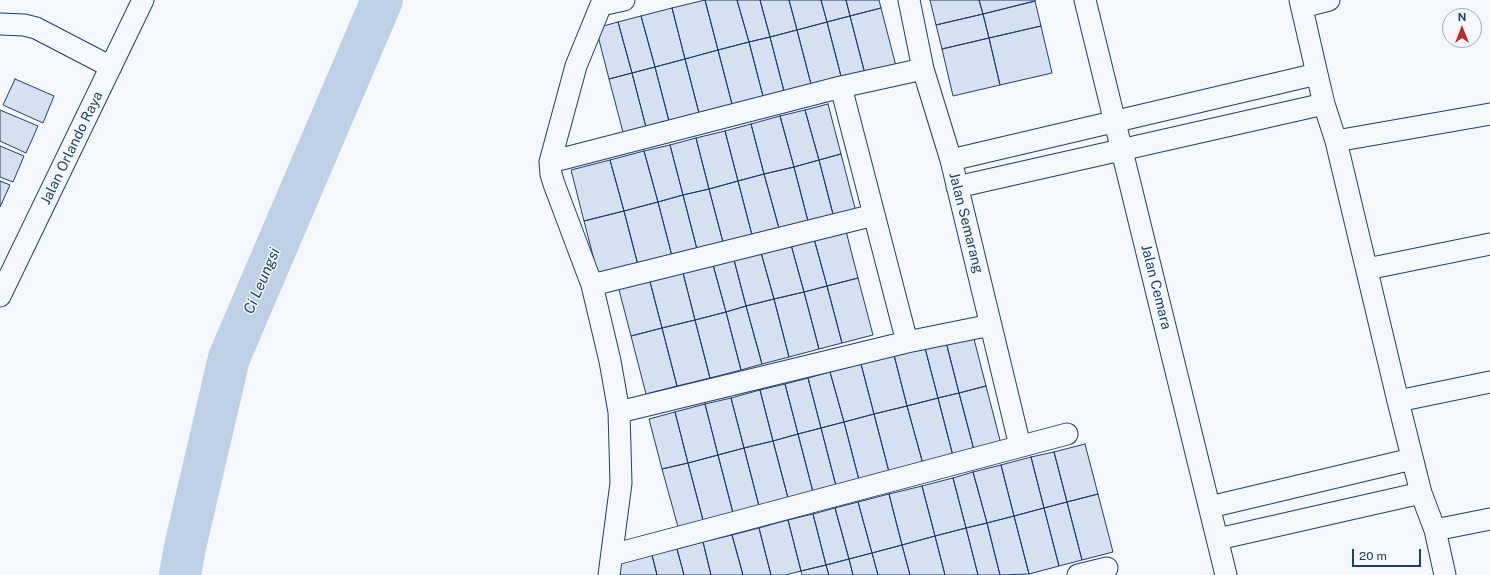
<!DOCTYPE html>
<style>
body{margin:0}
#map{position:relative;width:1490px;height:575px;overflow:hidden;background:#f4f7fb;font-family:"Public Sans",sans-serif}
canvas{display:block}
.north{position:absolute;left:1442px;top:8px;width:40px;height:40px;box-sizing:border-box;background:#f4f7fb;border:1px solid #9eadc5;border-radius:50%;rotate:0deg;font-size:11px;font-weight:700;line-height:16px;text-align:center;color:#1d3f73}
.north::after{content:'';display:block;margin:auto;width:14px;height:18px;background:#c62828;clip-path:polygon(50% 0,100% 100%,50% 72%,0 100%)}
.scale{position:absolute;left:1352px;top:549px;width:69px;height:18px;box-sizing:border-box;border:2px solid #1d3f73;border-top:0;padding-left:5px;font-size:12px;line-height:14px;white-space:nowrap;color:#1d3f73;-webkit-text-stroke:3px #f4f7fb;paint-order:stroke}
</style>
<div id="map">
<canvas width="1490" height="575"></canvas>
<div class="north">N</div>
<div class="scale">20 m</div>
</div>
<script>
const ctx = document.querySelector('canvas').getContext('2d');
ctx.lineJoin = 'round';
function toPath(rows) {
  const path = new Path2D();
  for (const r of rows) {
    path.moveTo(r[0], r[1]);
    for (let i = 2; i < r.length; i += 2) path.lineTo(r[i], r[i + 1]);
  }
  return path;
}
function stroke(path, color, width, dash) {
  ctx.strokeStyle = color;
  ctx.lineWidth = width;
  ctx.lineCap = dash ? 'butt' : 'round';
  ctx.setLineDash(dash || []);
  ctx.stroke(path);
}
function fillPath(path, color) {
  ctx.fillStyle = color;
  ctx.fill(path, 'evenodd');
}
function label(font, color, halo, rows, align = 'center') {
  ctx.font = font + ' "Public Sans",sans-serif';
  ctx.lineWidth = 3;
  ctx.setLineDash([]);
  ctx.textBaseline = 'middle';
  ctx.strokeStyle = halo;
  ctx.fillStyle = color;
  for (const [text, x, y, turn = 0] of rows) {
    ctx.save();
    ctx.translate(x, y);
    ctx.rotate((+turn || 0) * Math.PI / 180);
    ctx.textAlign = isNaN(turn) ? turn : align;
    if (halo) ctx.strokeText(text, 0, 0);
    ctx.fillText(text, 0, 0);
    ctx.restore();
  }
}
const river = toPath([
 [180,575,185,547,229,358,382,0]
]);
const building = toPath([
 [705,0,737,0,749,42,718,50,705,0],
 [705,0,718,50,685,59,672,8,705,0],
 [737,0,760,0,770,37,749,42,737,0],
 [760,0,789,0,797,30,770,37,760,0],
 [789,0,821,0,827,22,797,30,789,0],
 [821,0,846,0,850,16,827,22,821,0],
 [846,0,879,0,881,8,850,16,846,0],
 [930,0,979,0,983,14,936,25,930,0],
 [979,0,1035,0,1035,1,983,14,979,0],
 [1035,1,1041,26,989,38,983,14,1035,1],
 [672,8,685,59,655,67,641,16,672,8],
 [881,8,896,66,865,74,850,16,881,8],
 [983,14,989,38,942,49,936,25,983,14],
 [641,16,655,67,632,73,618,22,641,16],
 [850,16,865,74,842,80,827,22,850,16],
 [618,22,632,73,609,79,596,28,618,22],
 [827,22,842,80,812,88,797,30,827,22],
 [1041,26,1052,73,1000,85,989,38,1041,26],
 [797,30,812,88,785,95,770,37,797,30],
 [770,37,785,95,764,100,749,42,770,37],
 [989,38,1000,85,953,96,942,49,989,38],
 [749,42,764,100,733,108,718,50,749,42],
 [718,50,733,108,700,117,685,59,718,50],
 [685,59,700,117,670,125,655,67,685,59],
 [655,67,670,125,647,131,632,73,655,67],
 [632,73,647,131,624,136,609,79,632,73],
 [15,79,54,96,43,123,3,105,15,79],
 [828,104,841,154,819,160,805,110,828,104],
 [0,110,38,126,26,153,0,141,0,110],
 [805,110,819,160,794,167,780,116,805,110],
 [780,116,794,167,764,174,751,124,780,116],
 [751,124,764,174,738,181,725,131,751,124],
 [725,131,738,181,709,189,696,138,725,131],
 [696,138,709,189,683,195,670,145,696,138],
 [670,145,683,195,658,202,644,151,670,145],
 [0,146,24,156,13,182,0,177,0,146],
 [644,151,658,202,624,211,610,160,644,151],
 [841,154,856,212,834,218,819,160,841,154],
 [610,160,624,211,584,221,571,170,610,160],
 [819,160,834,218,809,225,794,167,819,160],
 [794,167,809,225,780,232,764,174,794,167],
 [764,174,780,232,753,239,738,181,764,174],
 [0,181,10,185,0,207,0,181],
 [738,181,753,239,724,246,709,189,738,181],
 [709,189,724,246,698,253,683,195,709,189],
 [683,195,698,253,673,260,658,202,683,195],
 [658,202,673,260,639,269,624,211,658,202],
 [624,211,639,269,599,279,584,221,624,211],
 [845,227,858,278,827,286,813,235,845,227],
 [813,235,827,286,804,292,790,241,813,235],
 [790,241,804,292,774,299,760,249,790,241],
 [760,249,774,299,746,306,733,256,760,249],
 [733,256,746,306,726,312,712,261,733,256],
 [712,261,726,312,695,320,682,269,712,261],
 [682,269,695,320,662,328,649,278,682,269],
 [649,278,662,328,631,336,618,286,649,278],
 [858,278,873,335,842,343,827,286,858,278],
 [827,286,842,343,819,349,804,292,827,286],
 [804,292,819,349,789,357,774,299,804,292],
 [774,299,789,357,762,364,746,306,774,299],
 [746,306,762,364,741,370,726,312,746,306],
 [726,312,741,370,710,378,695,320,726,312],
 [695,320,710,378,677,386,662,328,695,320],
 [662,328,677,386,646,394,631,336,662,328],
 [973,335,986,386,959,393,946,342,973,335],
 [946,342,959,393,938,398,925,348,946,342],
 [925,348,938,398,907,406,894,355,925,348],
 [894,355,907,406,874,414,861,364,894,355],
 [861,364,874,414,844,422,830,372,861,364],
 [830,372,844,422,821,428,808,378,830,372],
 [808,378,821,428,798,434,785,384,808,378],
 [785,384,798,434,773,441,760,390,785,384],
 [986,386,1001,444,974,450,959,393,986,386],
 [760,390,773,441,744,448,731,398,760,390],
 [959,393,974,450,953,456,938,398,959,393],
 [731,398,744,448,718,455,705,404,731,398],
 [938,398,953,456,923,464,907,406,938,398],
 [705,404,718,455,688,463,675,412,705,404],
 [907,406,923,464,889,472,874,414,907,406],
 [675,412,688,463,662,469,649,419,675,412],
 [874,414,889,472,859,480,844,422,874,414],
 [844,422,859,480,836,486,821,428,844,422],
 [821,428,836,486,813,492,798,434,821,428],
 [798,434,813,492,788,498,773,441,798,434],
 [773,441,788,498,759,506,744,448,773,441],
 [1085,444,1098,494,1067,502,1054,452,1085,444],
 [744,448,759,506,733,513,718,455,744,448],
 [1054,452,1067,502,1044,508,1031,457,1054,452],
 [718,455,733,513,703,520,688,463,718,455],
 [1031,457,1044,508,1014,516,1001,465,1031,457],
 [688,463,703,520,678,527,662,469,688,463],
 [1001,465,1014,516,987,523,973,472,1001,465],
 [973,472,987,523,966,528,953,478,973,472],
 [953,478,966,528,935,536,922,486,953,478],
 [922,486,935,536,902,545,889,494,922,486],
 [889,494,902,545,872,553,858,502,889,494],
 [1098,494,1113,552,1082,560,1067,502,1098,494],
 [858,502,872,553,849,559,835,508,858,502],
 [1067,502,1082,560,1059,566,1044,508,1067,502],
 [835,508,849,559,826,565,813,514,835,508],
 [1044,508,1059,566,1029,574,1014,516,1044,508],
 [813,514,826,565,801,571,788,520,813,514],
 [1014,516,1029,574,1000,575,987,523,1014,516],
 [788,520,801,571,785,575,771,575,759,528,788,520],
 [987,523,1000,575,978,575,966,528,987,523],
 [759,528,771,575,743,575,732,535,759,528],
 [966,528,978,575,945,575,935,536,966,528],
 [732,535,743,575,711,575,703,542,732,535],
 [935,536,945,575,910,575,902,545,935,536],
 [703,542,711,575,684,575,677,549,703,542],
 [902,545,910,575,878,575,872,553,902,545],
 [677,549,684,575,657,575,652,555,677,549],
 [872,553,878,575,853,575,849,559,872,553],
 [652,555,657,575,620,575,617,564,652,555],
 [849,559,853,575,829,575,826,565,849,559],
 [826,565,829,575,802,575,801,571,826,565]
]);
const minor = toPath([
 [603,0,576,66,550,162,551,174,554,184,592,285,610,361,619,412,621,483,609,575],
 [909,0,923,69,951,160,1020,446],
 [1085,0,1226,575],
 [1300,0,1317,74,1324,104,1336,141,1398,401,1421,493,1435,530,1445,575],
 [601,5,624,0],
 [1302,7,1329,0],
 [0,24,24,25,36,28,111,67],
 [841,87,907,342],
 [1336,141,1490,114],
 [951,160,1317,74],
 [550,162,841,87,923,69],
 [957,187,1324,104],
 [1367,269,1490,244],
 [592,285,874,215],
 [0,296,143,0],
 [1398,401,1490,382],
 [619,412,907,342,991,325],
 [1210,507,1412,459],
 [1435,530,1490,519],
 [1218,539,1421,493],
 [612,555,1067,434],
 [1078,575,1107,568]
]);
const streetNames = [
 ["Jalan Orlando Raya",72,148,-64],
 ["Jalan Semarang",966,223,76],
 ["Jalan Cemara",1156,287,76]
];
const waterNames = [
 ["Ci Leungsi",262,281,-67]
];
stroke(river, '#bed0e5', 42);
fillPath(building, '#d5e0f0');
stroke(building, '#1d3f73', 1);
stroke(minor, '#1d3f73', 23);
stroke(minor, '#f4f7fb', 21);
label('14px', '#1d3f73', '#f4f7fb', streetNames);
label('italic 15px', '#1d3f73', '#f4f7fb', waterNames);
</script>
